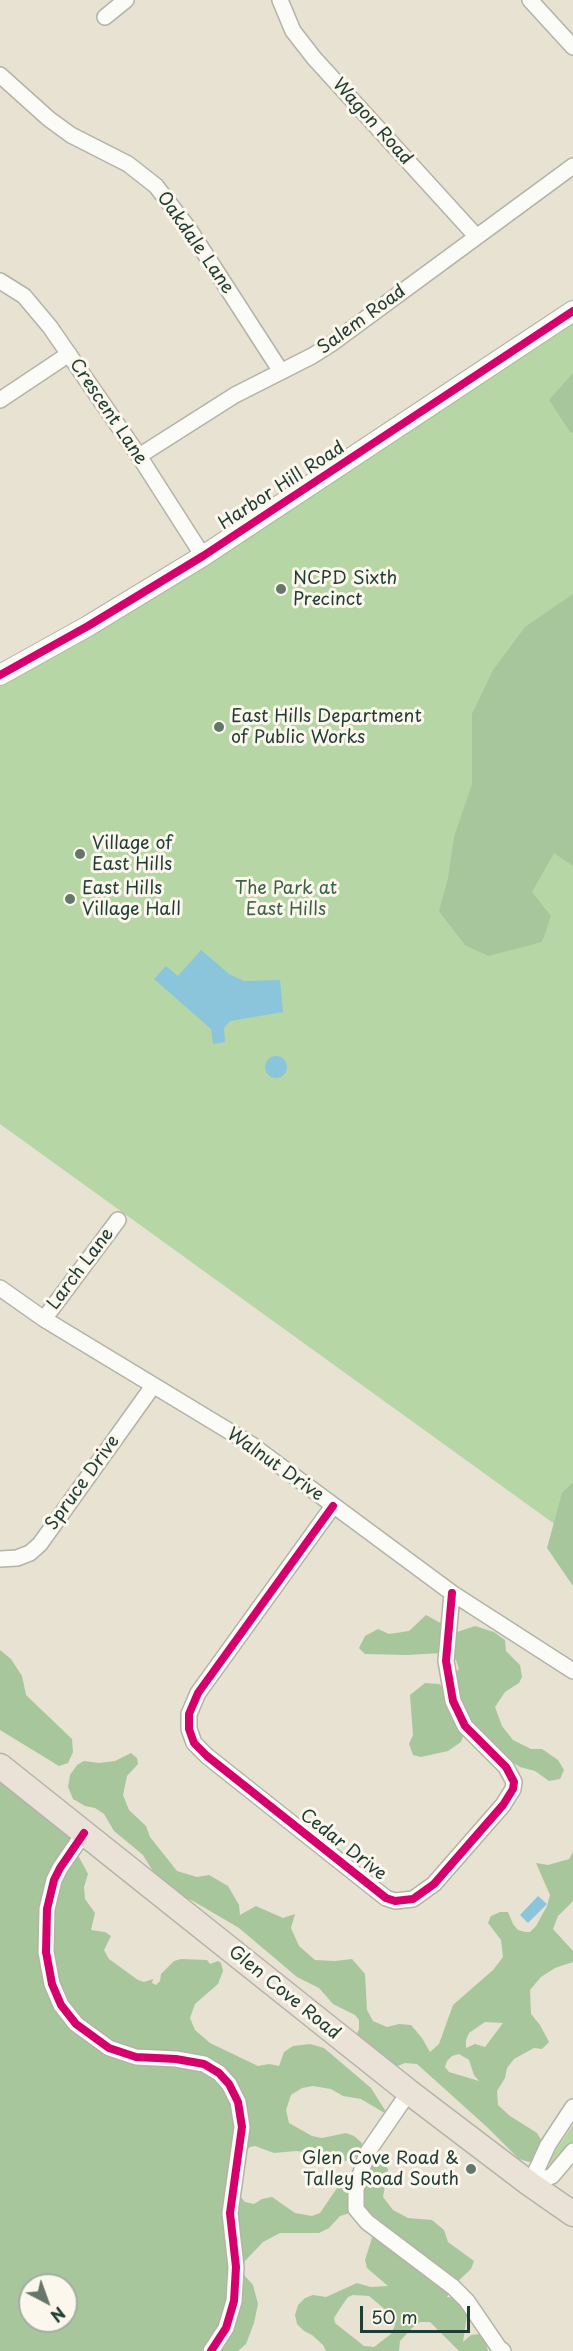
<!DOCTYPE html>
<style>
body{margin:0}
#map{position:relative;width:573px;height:2351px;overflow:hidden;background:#e7e2d2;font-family:"Playpen Sans",sans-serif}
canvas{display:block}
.north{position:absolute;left:18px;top:2273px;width:60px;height:60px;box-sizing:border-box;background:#fbf7ec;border:2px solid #a3ada2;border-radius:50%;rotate:139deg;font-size:16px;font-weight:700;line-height:24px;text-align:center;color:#1f3d34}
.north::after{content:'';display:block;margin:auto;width:21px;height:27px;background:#65776b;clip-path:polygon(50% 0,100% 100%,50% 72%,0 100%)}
.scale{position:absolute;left:360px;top:2306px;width:110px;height:27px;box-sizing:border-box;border:3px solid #1f3d34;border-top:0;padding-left:8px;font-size:18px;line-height:21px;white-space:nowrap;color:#1f3d34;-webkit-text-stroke:4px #fbf7ec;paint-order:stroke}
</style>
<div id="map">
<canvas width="573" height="2351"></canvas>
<div class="north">N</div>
<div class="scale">50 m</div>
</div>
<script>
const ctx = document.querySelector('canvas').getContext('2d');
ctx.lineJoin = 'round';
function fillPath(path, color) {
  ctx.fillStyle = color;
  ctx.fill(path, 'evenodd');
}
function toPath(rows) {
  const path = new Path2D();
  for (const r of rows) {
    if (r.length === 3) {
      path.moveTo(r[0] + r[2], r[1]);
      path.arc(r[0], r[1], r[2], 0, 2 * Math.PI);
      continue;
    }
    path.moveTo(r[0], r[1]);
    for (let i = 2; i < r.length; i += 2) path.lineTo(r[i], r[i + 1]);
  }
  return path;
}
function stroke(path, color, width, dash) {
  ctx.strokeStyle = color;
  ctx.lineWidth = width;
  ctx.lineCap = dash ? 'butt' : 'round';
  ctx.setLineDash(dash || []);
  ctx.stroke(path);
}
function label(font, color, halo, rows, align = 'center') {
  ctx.font = font + ' "Playpen Sans",sans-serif';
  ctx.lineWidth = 6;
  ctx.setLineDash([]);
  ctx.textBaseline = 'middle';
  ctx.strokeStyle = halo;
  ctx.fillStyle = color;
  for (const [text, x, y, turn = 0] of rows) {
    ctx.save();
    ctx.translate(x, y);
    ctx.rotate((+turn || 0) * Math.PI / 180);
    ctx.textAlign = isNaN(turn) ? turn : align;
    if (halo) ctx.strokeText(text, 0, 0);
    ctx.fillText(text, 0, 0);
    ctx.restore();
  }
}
const green = toPath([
 [573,311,573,1523,567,1533,0,1124,0,675],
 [573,2125,573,2143,557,2166,551,2167,548,2161]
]);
const forest = toPath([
 [573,373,573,433,570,432,549,400],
 [573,594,573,866,554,853,532,892,551,916,542,942,488,956,465,945,439,911,448,878,454,837,472,784,472,714,493,670,525,627],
 [573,1482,573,1586,547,1548,562,1493],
 [426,1615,457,1632,475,1626,494,1632,505,1640,506,1651,520,1665,522,1677,519,1683,505,1692,495,1707,502,1726,513,1740,531,1749,542,1749,558,1760,564,1770,560,1779,549,1781,535,1771,520,1767,465,1731,461,1742,448,1751,421,1757,413,1755,409,1744,413,1735,410,1695,425,1683,439,1684,447,1690,454,1674,459,1669,456,1660,442,1653,407,1655,365,1654,359,1648,365,1636,378,1629,389,1634,409,1631],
 [0,1650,11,1659,22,1676,26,1695,72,1739,73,1752,68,1763,59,1766,0,1730],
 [131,1753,137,1758,138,1764,127,1776,123,1795,129,1810,146,1826,150,1837,177,1871,197,1877,209,1875,228,1886,239,1905,240,1915,256,1906,283,1918,295,1914,291,1928,299,1946,315,1960,335,1961,352,1959,365,1974,367,2010,373,2021,387,2027,399,2024,411,2025,422,2038,430,2052,439,2044,453,2005,493,1970,503,1957,501,1940,488,1923,491,1916,500,1912,508,1912,513,1924,518,1930,525,1932,530,1932,536,1926,547,1906,550,1895,536,1863,548,1865,569,1859,573,1852,573,1901,558,1916,553,1929,573,1951,573,1962,555,1968,541,1977,530,1990,531,2014,540,2025,549,2042,542,2049,534,2048,514,2059,507,2068,505,2078,497,2091,498,2105,510,2116,537,2133,543,2143,536,2160,529,2162,519,2159,487,2127,417,2064,405,2063,395,2067,356,2036,359,2029,359,2020,355,2015,333,2004,319,1988,297,1977,239,1928,193,1901,171,1892,160,1883,143,1855,114,1831,104,1814,95,1808,85,1806,73,1799,68,1787,70,1775,77,1765,84,1761,99,1763,115,1761],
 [485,2022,503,2023,485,2047,475,2044,466,2048,466,2040,469,2033],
 [459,2054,469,2060,474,2075,479,2081,449,2072,445,2067,447,2061,452,2056],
 [0,1766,84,1833,71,1858,79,1857,88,1874,84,1887,85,1899,95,1913,91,1930,105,1932,111,1936,104,1950,109,1959,138,1980,144,1982,153,1979,152,1983,156,1985,160,1981,161,1974,174,1961,181,1959,207,1960,210,1964,218,1961,221,1963,223,1971,218,1984,195,2004,190,2018,195,2030,210,2043,258,2066,269,2064,279,2066,284,2052,293,2046,310,2044,324,2048,371,2088,388,2115,361,2099,343,2096,331,2089,313,2086,302,2088,291,2095,286,2110,289,2123,312,2136,322,2138,346,2133,354,2136,362,2143,360,2153,353,2159,345,2161,314,2153,296,2151,274,2153,255,2146,250,2147,242,2154,239,2195,245,2202,254,2204,262,2199,272,2197,295,2213,312,2216,320,2213,337,2188,343,2185,357,2192,364,2173,372,2163,383,2163,388,2169,383,2197,393,2210,408,2218,432,2220,444,2230,448,2242,474,2261,471,2269,453,2286,447,2297,458,2298,466,2305,467,2315,463,2342,471,2335,480,2334,485,2338,488,2351,459,2351,430,2322,420,2322,412,2328,400,2341,399,2351,326,2351,323,2345,312,2335,304,2331,297,2324,295,2315,298,2305,305,2298,313,2295,326,2297,357,2283,371,2287,388,2286,367,2268,365,2260,372,2238,369,2227,350,2213,340,2216,329,2228,319,2233,280,2233,263,2242,245,2261,242,2268,245,2276,253,2285,258,2304,254,2323,246,2344,238,2351,0,2351],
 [30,2285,66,2285,66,2321,30,2321],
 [353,2295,369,2296,394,2317,395,2325,391,2334,374,2347,364,2346,335,2323,334,2318,341,2307,348,2297]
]);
const water = toPath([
 [201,950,229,974,244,981,280,980,283,1012,230,1021,224,1028,225,1042,213,1044,211,1029,154,979,166,966,178,976],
 [276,1067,11],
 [538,1896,547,1904,528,1923,520,1915]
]);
const minor = toPath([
 [280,0,293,31,314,58,476,236],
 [530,0,573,47],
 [105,17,126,0],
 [0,75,49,119,71,135,128,164,156,186,189,229,280,370],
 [0,281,24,296,50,327,139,456,203,556],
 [0,400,69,354],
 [139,456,235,395,312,356,331,344,573,166],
 [0,1288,44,1319,252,1445,452,1593,573,1671],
 [44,1319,118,1220],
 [333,1506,198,1693,189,1714,189,1729,194,1743,207,1756,386,1898,395,1901,413,1899,434,1884,503,1805,513,1789,514,1782,506,1767,465,1726,453,1701,446,1661,452,1593],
 [0,1559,17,1558,30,1553,40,1544,153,1386],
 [84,1833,60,1868,54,1880,47,1909,46,1952,52,1984,61,2005,76,2024,109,2048,136,2057,176,2059,204,2064,219,2073,229,2084,238,2102,242,2127,230,2213,236,2267,234,2301,226,2328,211,2351],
 [409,2092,367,2153,356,2189,356,2209,367,2222,453,2287,467,2301,499,2348,503,2351],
 [573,2107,548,2145,530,2184,552,2176,573,2151]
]);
const tertiary = toPath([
 [0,675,88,626,203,556,573,311]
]);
const primary = toPath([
 [0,1766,409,2092,530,2184,573,2214]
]);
const cycleway = toPath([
 [0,675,88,626,203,556,573,311],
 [333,1506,198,1693,189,1714,189,1729,194,1743,207,1756,386,1898,395,1901,413,1899,434,1884,503,1805,513,1789,514,1782,506,1767,465,1726,453,1701,446,1661,452,1593],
 [84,1833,60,1868,54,1880,47,1909,46,1952,52,1984,61,2005,76,2024,109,2048,136,2057,176,2059,204,2064,219,2073,229,2084,238,2102,242,2127,230,2213,236,2267,234,2301,226,2328,211,2351]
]);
const markers = [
 [281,589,6,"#65776b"],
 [219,727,6,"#65776b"],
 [80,854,6,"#65776b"],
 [70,899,6,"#65776b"],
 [471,2169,6,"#65776b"]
];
const streetNames = [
 ["Wagon Road",372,122,48],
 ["Oakdale Lane",195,243,55],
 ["Salem Road",362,320,-36],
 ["Crescent Lane",108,412,56],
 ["Harbor Hill Road",282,486,-33],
 ["Larch Lane",81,1269,-53],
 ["Walnut Drive",275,1465,35],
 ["Spruce Drive",83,1483,-54],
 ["Cedar Drive",343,1845,38],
 ["Glen Cove Road",284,1993,39]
];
const poiNames = [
 ["NCPD Sixth",293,579],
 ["Precinct",293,600],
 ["East Hills Department",231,717],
 ["of Public Works",231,738],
 ["Village of",92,844],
 ["East Hills",92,865],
 ["East Hills",82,889],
 ["Village Hall",82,910],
 ["Glen Cove Road &",459,2159,"right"],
 ["Talley Road South",459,2180,"right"]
];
const parkNames = [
 ["The Park at",286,889],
 ["East Hills",286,910]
];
fillPath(green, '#b7d6a5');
fillPath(forest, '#a8c69c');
fillPath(water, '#8bc5dc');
stroke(minor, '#b3b3a8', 18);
stroke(tertiary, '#b3b3a8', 22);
stroke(primary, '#b3b3a8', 27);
stroke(minor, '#fbfbf8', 15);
stroke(tertiary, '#fbfbf8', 20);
stroke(primary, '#eae2d7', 24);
stroke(cycleway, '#d6006c', 8);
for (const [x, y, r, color] of markers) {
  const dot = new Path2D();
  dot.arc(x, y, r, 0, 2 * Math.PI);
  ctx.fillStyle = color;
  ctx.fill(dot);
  stroke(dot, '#fbf7ec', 2);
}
label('18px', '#1f3d34', '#fbf7ec', streetNames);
label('18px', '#1f3d34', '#fbf7ec', poiNames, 'left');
label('18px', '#3b6147', '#fbf7ec', parkNames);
</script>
